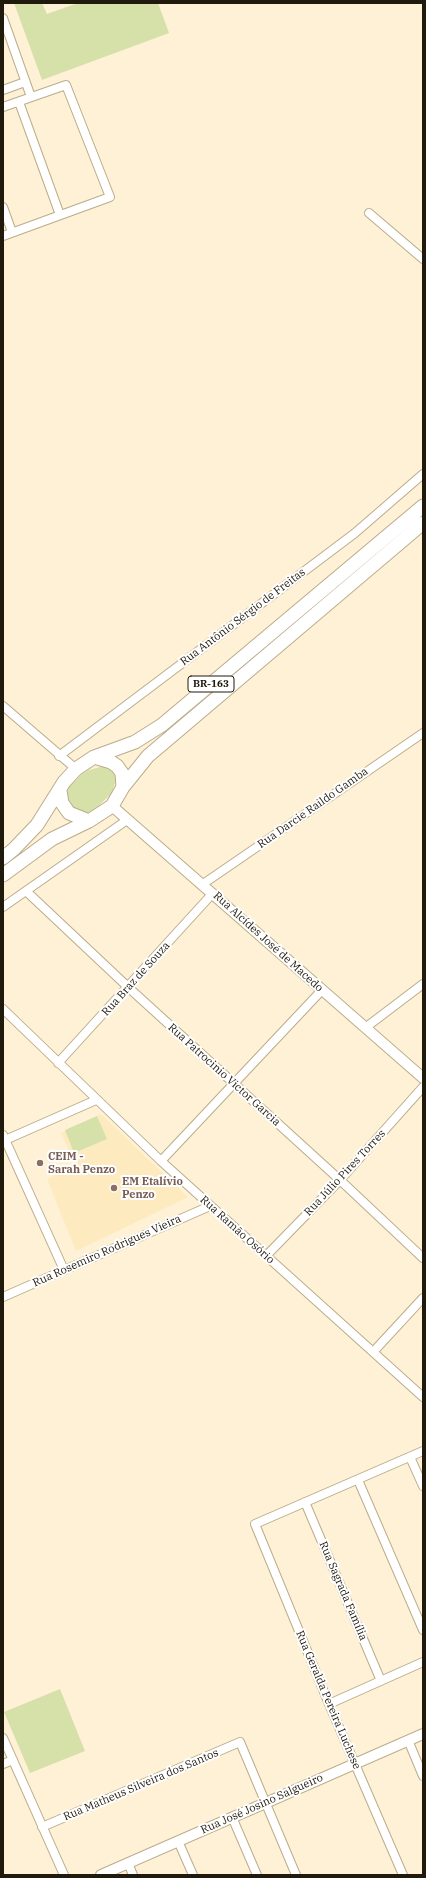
<!DOCTYPE html>
<meta charset="utf-8">
<style>
body{margin:0}
#map{position:relative;width:426px;height:1878px;overflow:hidden;background:#fef1d5;font-family:"IBM Plex Serif",serif}
canvas{display:block}
.frame{position:absolute;inset:0;border:4px solid #201a0d;pointer-events:none}
</style>
<div id="map">
<canvas width="426" height="1878"></canvas>
<div class="frame"></div>
</div>
<script>
const ctx = document.querySelector('canvas').getContext('2d');
ctx.lineJoin = 'round';
function fillPath(path, color) {
  ctx.fillStyle = color;
  ctx.fill(path, 'evenodd');
}
function toPath(rows) {
  const path = new Path2D();
  for (const r of rows) {
    path.moveTo(r[0], r[1]);
    for (let i = 2; i < r.length; i += 2) path.lineTo(r[i], r[i + 1]);
  }
  return path;
}
function stroke(path, color, width, dash) {
  ctx.strokeStyle = color;
  ctx.lineWidth = width;
  ctx.lineCap = dash ? 'butt' : 'round';
  ctx.setLineDash(dash || []);
  ctx.stroke(path);
}
function label(font, color, halo, rows, align = 'center') {
  ctx.font = font + ' "IBM Plex Serif",serif';
  ctx.lineWidth = 4;
  ctx.setLineDash([]);
  ctx.textBaseline = 'middle';
  ctx.strokeStyle = halo;
  ctx.fillStyle = color;
  for (const [text, x, y, turn = 0] of rows) {
    ctx.save();
    ctx.translate(x, y);
    ctx.rotate((+turn || 0) * Math.PI / 180);
    ctx.textAlign = isNaN(turn) ? turn : align;
    if (halo) ctx.strokeText(text, 0, 0);
    ctx.fillText(text, 0, 0);
    ctx.restore();
  }
}
const built = toPath([
 [101,1114,188,1197,76,1251,47,1179,76,1165,61,1133]
]);
const green = toPath([
 [14,3,42,3,47,14,78,3,158,3,169,33,42,80],
 [104,766,110,768,114,773,116,779,112,793,94,810,86,813,72,812,65,797,69,787,81,775,89,770],
 [97,1116,107,1139,74,1153,65,1130],
 [60,1689,85,1751,30,1773,4,1712]
]);
const minor = toPath([
 [3,18,31,97],
 [3,90,25,82],
 [19,102,60,215],
 [3,107,66,85,110,197,3,236],
 [3,207,12,232],
 [369,213,423,259],
 [3,706,76,769],
 [59,756,355,533,423,474],
 [203,884,423,733],
 [26,891,129,988,340,1180,423,1258],
 [3,907,127,820],
 [3,1009,161,1161,423,1397],
 [365,1028,423,984],
 [58,1063,213,893],
 [3,1135,64,1270],
 [3,1141,96,1100],
 [161,1161,322,990],
 [266,1256,340,1180,423,1087],
 [3,1297,210,1206],
 [374,1351,423,1298],
 [410,1457,423,1486],
 [358,1480,423,1630],
 [305,1502,381,1681],
 [329,1704,423,1662],
 [3,1738,64,1875],
 [408,1740,423,1776],
 [3,1764,13,1760],
 [232,1817,257,1875],
 [42,1827,240,1742,296,1875],
 [178,1841,193,1875],
 [128,1863,133,1875],
 [403,1875,329,1704,255,1524,423,1451]
]);
const tertiary = toPath([
 [112,806,423,1078],
 [101,1875,423,1734]
]);
const trunk = toPath([
 [94,757,111,762,117,766,122,773,123,787],
 [60,791,62,803,69,813,89,821],
 [3,858,14,849,37,825,64,782,76,769,94,757,135,742,162,725,423,506],
 [3,875,52,839,89,821,112,806,123,787,148,756,423,523]
]);
const markers = [
 [40,1163,4,"#8d6e63"],
 [114,1188,4,"#8d6e63"]
];
const shields = [
 [211,684,46]
];
const shieldNames = [
 ["BR-163",211,684]
];
const streetNames = [
 ["Rua Antônio Sérgio de Freitas",243,617,-37],
 ["Rua Darcie Raildo Gamba",313,808,-35],
 ["Rua Alcídes José de Macedo",268,942,42],
 ["Rua Braz de Souza",136,979,-48],
 ["Rua Patrocinio Victor Garcia",224,1075,42],
 ["Rua Júlio Pires Torres",345,1173,-47],
 ["Rua Ramão Osório",237,1230,42],
 ["Rua Rosemiro Rodrigues Vieira",107,1251,-24],
 ["Rua Sagrada Família",343,1591,67],
 ["Rua Geralda Pereira Luchese",328,1700,67],
 ["Rua Matheus Silveira dos Santos",141,1785,-23],
 ["Rua José Josino Salgueiro",262,1804,-24]
];
const educationNames = [
 ["CEIM -",48,1157],
 ["Sarah Penzo",48,1170],
 ["EM Etalívio",122,1182],
 ["Penzo",122,1195]
];
fillPath(built, '#fdeabe');
fillPath(green, '#d6e1a9');
stroke(minor, '#bbac8a', 10);
stroke(tertiary, '#bbac8a', 12);
stroke(trunk, '#bbac8a', 15);
stroke(minor, '#fff', 8);
stroke(tertiary, '#fff', 10);
stroke(trunk, '#fff', 13);
for (const [x, y, r, color] of markers) {
  const dot = new Path2D();
  dot.arc(x, y, r, 0, 2 * Math.PI);
  ctx.fillStyle = color;
  ctx.fill(dot);
  stroke(dot, '#fff', 1.5);
}
for (const [x, y, w] of shields) {
  const box = new Path2D();
  box.roundRect(x - w / 2, y - 8, w, 16, 3);
  ctx.fillStyle = '#fff';
  ctx.fill(box);
  stroke(box, '#201a0d', 1);
}
label('bold 10px', '#201a0d', null, shieldNames);
label('11px', '#201a0d', '#fff', streetNames);
label('bold 11px', '#785e54', '#fff', educationNames, 'left');
</script>
